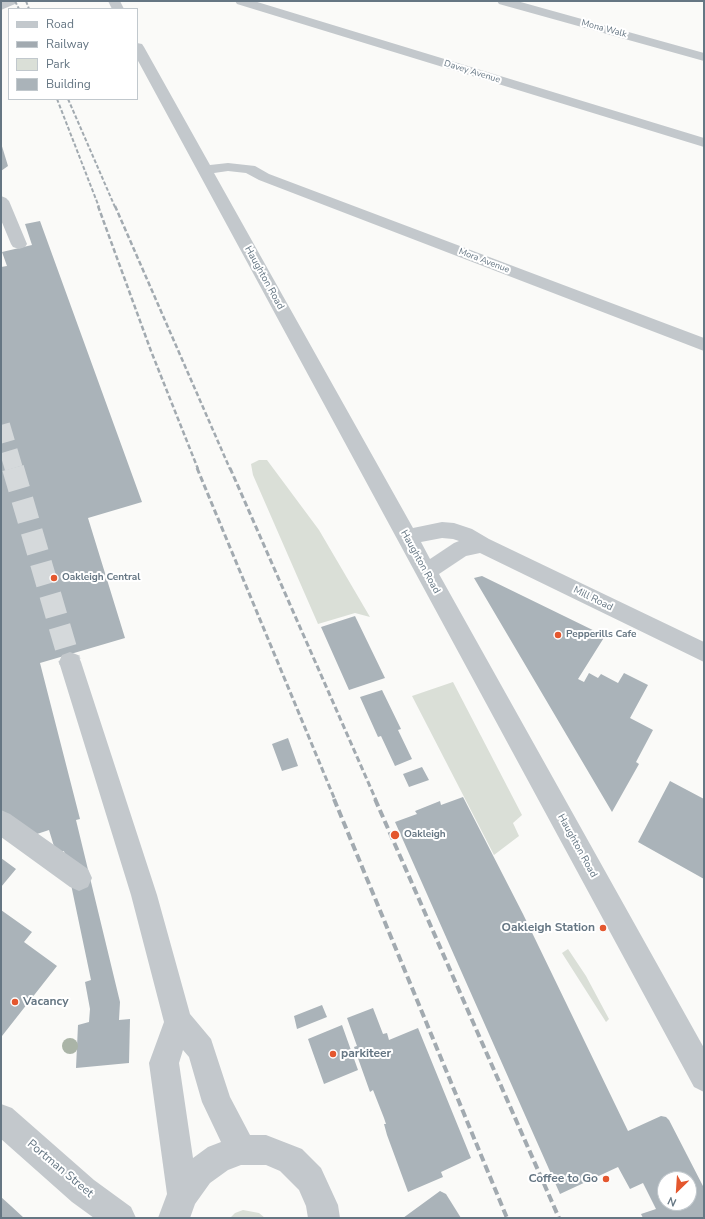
<!DOCTYPE html>
<style>
body{margin:0}
#map{position:relative;width:705px;height:1219px;overflow:hidden;background:#fafaf8;font-family:"Nunito Sans",sans-serif}
canvas{display:block}
.frame{position:absolute;inset:0;border:2px solid #657683;pointer-events:none}
.legend{position:absolute;left:8px;top:8px;width:130px;height:92px;box-sizing:border-box;background:#fff;border:1px solid #c1c8cd;margin:0;padding:5px 7px;list-style:none;font-size:12px;color:#657683}
.legend li{display:flex;align-items:center;gap:8px;height:20px}
.legend b{width:20px;border:1px solid #c1c8cd}
.north{position:absolute;left:657px;top:1171px;width:40px;height:40px;box-sizing:border-box;background:#fff;border:1px solid #c1c8cd;border-radius:50%;rotate:205deg;font-size:11px;font-weight:700;line-height:16px;text-align:center;color:#657683}
.north::after{content:'';display:block;margin:auto;width:14px;height:18px;background:#e4572e;clip-path:polygon(50% 0,100% 100%,50% 72%,0 100%)}
</style>
<div id="map">
<canvas width="705" height="1219"></canvas>
<div class="frame"></div>
<ul class="legend">
<li><b style="height:5px;background:#c3c8cc"></b>Road</li>
<li><b style="height:5px;background:#a2aab0"></b>Railway</li>
<li><b style="height:11px;background:#dadfd7"></b>Park</li>
<li><b style="height:11px;background:#aab3b9"></b>Building</li>
</ul>
<div class="north">N</div>
</div>
<script>
const ctx = document.querySelector('canvas').getContext('2d');
ctx.lineJoin = 'round';
function fillPath(path, color) {
  ctx.fillStyle = color;
  ctx.fill(path, 'evenodd');
}
function toPath(rows) {
  const path = new Path2D();
  for (const r of rows) {
    path.moveTo(r[0], r[1]);
    for (let i = 2; i < r.length; i += 2) path.lineTo(r[i], r[i + 1]);
  }
  return path;
}
function stroke(path, color, width, dash) {
  ctx.strokeStyle = color;
  ctx.lineWidth = width;
  ctx.lineCap = dash ? 'butt' : 'round';
  ctx.setLineDash(dash || []);
  ctx.stroke(path);
}
function label(font, color, halo, rows, align = 'center') {
  ctx.font = font + ' "Nunito Sans",sans-serif';
  ctx.lineWidth = 4;
  ctx.setLineDash([]);
  ctx.textBaseline = 'middle';
  ctx.strokeStyle = halo;
  ctx.fillStyle = color;
  for (const [text, x, y, turn = 0] of rows) {
    ctx.save();
    ctx.translate(x, y);
    ctx.rotate((+turn || 0) * Math.PI / 180);
    ctx.textAlign = isNaN(turn) ? turn : align;
    if (halo) ctx.strokeText(text, 0, 0);
    ctx.fillText(text, 0, 0);
    ctx.restore();
  }
}
const green = toPath([
 [259,460,267,460,319,530,370,617,355,613,318,624,253,475,251,464],
 [453,682,522,815,513,823,519,836,494,855,412,696],
 [568,949,586,976,609,1019,606,1022,562,953],
 [243,1210,259,1213,265,1218,230,1218,235,1213]
]);
const building = toPath([
 [1,143,8,166,1,171],
 [40,221,142,502,88,518,125,638,40,663,80,819,76,820,120,1002,119,1020,130,1019,129,1063,76,1068,78,1025,89,1022,90,1009,85,982,91,980,64,851,56,853,49,830,34,835,1,812,1,267,7,266,2,252,32,245,25,224],
 [482,576,605,636,578,679,584,682,589,673,598,678,601,674,618,683,624,673,648,685,630,718,653,730,636,762,639,764,612,812,474,578],
 [355,616,385,678,349,690,321,627],
 [382,690,401,729,398,730,412,759,395,766,381,736,378,737,360,697],
 [288,738,298,766,282,771,272,744],
 [422,767,429,780,409,787,403,774],
 [670,781,704,799,704,879,638,842],
 [463,797,523,914,628,1131,661,1116,666,1117,669,1120,704,1188,704,1218,643,1218,641,1214,656,1209,643,1183,630,1189,618,1167,560,1194,395,822,417,814,415,811,440,801,441,805],
 [665,1179,689,1179,689,1203,665,1203],
 [1,858,16,869,1,887],
 [1,910,32,932,24,942,57,966,2,1036,1,1035],
 [322,1005,327,1017,297,1029,294,1016],
 [373,1008,383,1034,387,1033,389,1040,418,1028,471,1158,441,1172,443,1177,408,1192,387,1135,384,1124,386,1124,384,1118,373,1090,370,1092,354,1047,357,1046,347,1018],
 [342,1025,358,1070,324,1084,308,1039],
 [440,1191,446,1194,461,1218,403,1218],
 [1,1197,11,1206,24,1218,1,1218]
]);
const minorTunnelFar1 = toPath([
 [1,425,14,469]
]);
const minorTunnel = toPath([
 [13,468,70,662]
]);
const minor = toPath([
 [1,1,17,1,15,4,1,10,1,1],
 [108,1,120,1,124,9,112,9,108,1],
 [235,1,254,1,704,138,704,147,237,4,235,1],
 [497,1,517,1,704,53,704,61,499,4,497,1],
 [137,43,142,44,144,47,210,165,228,163,255,166,269,174,704,338,704,351,259,180,246,173,228,171,214,173,413,528,442,522,454,523,472,529,489,539,704,642,704,662,480,553,466,556,439,574,704,1048,704,1092,694,1087,137,59,137,43],
 [442,538,453,539,459,541,454,543,430,559,421,542,442,538],
 [1,196,6,198,9,201,27,244,25,247,19,249,13,247,11,244,1,220,1,196],
 [70,652,78,655,81,662,157,895,190,1014,211,1039,230,1097,250,1135,266,1135,302,1149,321,1168,338,1205,340,1218,308,1218,306,1206,299,1190,280,1171,266,1165,241,1165,228,1170,210,1183,195,1204,190,1218,158,1218,167,1194,149,1063,164,1022,131,895,59,662,62,655,70,652],
 [183,1050,189,1057,202,1102,221,1142,208,1147,193,1158,179,1063,183,1050],
 [1,810,10,814,88,869,92,878,88,887,79,891,70,887,1,837,1,810],
 [1,1104,12,1108,94,1180,131,1207,136,1218,94,1218,72,1202,1,1139,1,1104]
]);
const railFar3 = toPath([
 [15,1,19,9],
 [26,1,29,9],
 [57,99,99,207],
 [68,99,115,207]
]);
const railFar2 = toPath([
 [98,206,151,351,198,469],
 [115,206,230,469]
]);
const railFar1 = toPath([
 [197,468,335,800],
 [230,468,376,800]
]);
const rail = toPath([
 [334,799,507,1218],
 [375,799,559,1218]
]);
const trees = [
 [70,1046]
];
const markers = [
 [54,578,4,"#e4572e"],
 [558,635,4,"#e4572e"],
 [395,835,5,"#e4572e"],
 [603,928,4,"#e4572e"],
 [15,1002,4,"#e4572e"],
 [333,1054,4,"#e4572e"],
 [606,1179,4,"#e4572e"]
];
const farStreetnames = [
 ["Mona Walk",604,29,15],
 ["Davey Avenue",472,72,17],
 ["Mora Avenue",484,261,21]
];
const streetNames = [
 ["Haughton Road",264,278,61],
 ["Haughton Road",420,562,61],
 ["Mill Road",593,599,26],
 ["Haughton Road",577,846,61]
];
const poiNames = [
 ["Oakleigh Central",62,578],
 ["Pepperills Cafe",566,635],
 ["Oakleigh",404,835]
];
const nearPoinames = [
 ["Oakleigh Station",595,928],
 ["Vacancy",23,1002,"left"],
 ["parkiteer",341,1054,"left"],
 ["Coffee to Go",598,1179]
];
const nearStreetnames = [
 ["Portman Street",60,1169,40]
];
fillPath(green, '#dadfd7');
fillPath(building, '#aab3b9');
stroke(minorTunnelFar1, '#d5d9db', 18, [18, 9]);
stroke(minorTunnel, '#d5d9db', 22, [22, 11]);
fillPath(minor, '#c3c8cc');
stroke(railFar3, '#a2aab0', 2, [4, 2]);
stroke(railFar2, '#a2aab0', 2.5, [5, 2.5]);
stroke(railFar1, '#a2aab0', 3, [6, 3]);
stroke(rail, '#a2aab0', 4, [8, 4]);
ctx.fillStyle = '#aab4a7';
for (const [x, y] of trees) {
  ctx.beginPath();
  ctx.arc(x, y, 8, 0, 2 * Math.PI);
  ctx.fill();
}
for (const [x, y, r, color] of markers) {
  const dot = new Path2D();
  dot.arc(x, y, r, 0, 2 * Math.PI);
  ctx.fillStyle = color;
  ctx.fill(dot);
  stroke(dot, '#fff', 1.5);
}
label('9px', '#657683', '#fff', farStreetnames);
label('10px', '#657683', '#fff', streetNames);
label('bold 10px', '#657683', '#fff', poiNames, 'left');
label('bold 12px', '#657683', '#fff', nearPoinames, 'right');
label('12px', '#657683', '#fff', nearStreetnames);
</script>
